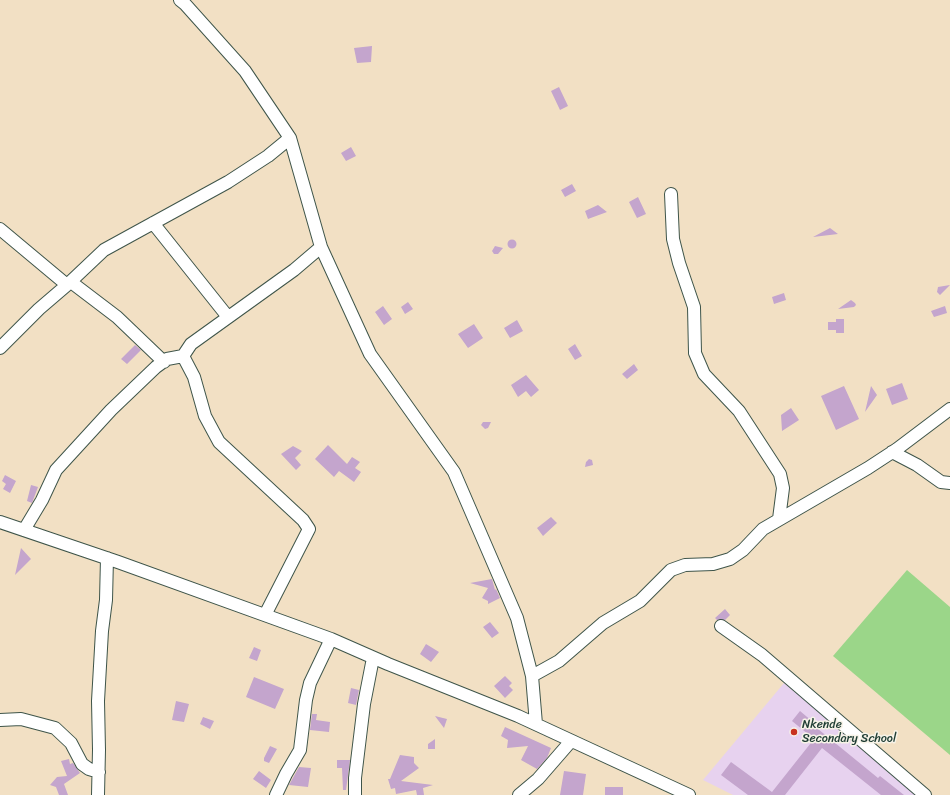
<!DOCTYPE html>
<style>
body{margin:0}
canvas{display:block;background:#f2e0c4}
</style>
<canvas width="950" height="795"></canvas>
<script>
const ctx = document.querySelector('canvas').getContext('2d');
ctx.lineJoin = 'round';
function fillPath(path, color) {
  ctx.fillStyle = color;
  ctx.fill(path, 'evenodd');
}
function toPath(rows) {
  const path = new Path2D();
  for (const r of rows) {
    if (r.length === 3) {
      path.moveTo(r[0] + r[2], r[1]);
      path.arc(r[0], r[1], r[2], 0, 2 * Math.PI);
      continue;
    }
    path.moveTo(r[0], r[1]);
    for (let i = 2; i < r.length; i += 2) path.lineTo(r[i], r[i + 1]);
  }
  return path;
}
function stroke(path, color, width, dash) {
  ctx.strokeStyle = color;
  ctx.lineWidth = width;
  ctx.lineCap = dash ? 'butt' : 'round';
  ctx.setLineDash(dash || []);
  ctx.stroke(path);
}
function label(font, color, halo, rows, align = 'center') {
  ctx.font = font + ' Sriracha,sans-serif';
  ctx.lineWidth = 3;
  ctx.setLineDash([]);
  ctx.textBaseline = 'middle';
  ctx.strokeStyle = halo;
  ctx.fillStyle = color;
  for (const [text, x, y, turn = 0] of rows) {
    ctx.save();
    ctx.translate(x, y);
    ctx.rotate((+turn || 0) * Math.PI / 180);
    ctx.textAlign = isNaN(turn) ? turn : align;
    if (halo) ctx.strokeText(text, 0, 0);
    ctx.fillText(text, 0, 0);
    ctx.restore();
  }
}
const built = toPath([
 [784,683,921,795,733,795,703,780]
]);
const green = toPath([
 [907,570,950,607,950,755,833,656]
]);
const building = toPath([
 [372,46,371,62,357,63,354,48],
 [559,87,568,106,560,110,551,91],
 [351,147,356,156,346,161,341,153],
 [572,184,576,191,565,197,561,190],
 [638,197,646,214,637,218,629,202],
 [598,205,607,212,588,219,585,211],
 [830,228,838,234,813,237],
 [512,244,4.5],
 [495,246,503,248,498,254,494,254,492,251],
 [950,285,940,295,937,292,938,287],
 [784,293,786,300,774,304,772,297],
 [851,300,855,303,856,305,854,307,838,309],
 [408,302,413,309,405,314,401,307],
 [383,306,392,319,384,325,375,312],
 [945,306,947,313,934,317,931,311],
 [836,319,844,319,844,333,836,333,836,330,828,330,828,322,836,322],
 [517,320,523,331,510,338,504,328],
 [474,324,483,338,468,348,458,334],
 [575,344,582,356,575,360,568,349],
 [135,345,141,350,127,364,121,359],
 [634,364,638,370,627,379,622,374],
 [526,375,539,390,531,397,526,391,518,397,511,385],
 [902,383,908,399,892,405,886,389],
 [844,386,859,419,836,430,821,396],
 [871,386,877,395,865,412],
 [791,408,799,420,782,431,781,415],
 [483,422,491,422,488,428,485,429,481,425],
 [328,445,347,464,352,457,360,462,355,468,361,472,354,482,339,471,334,477,315,459],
 [293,446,302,451,295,458,301,465,296,470,281,454],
 [589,459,592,460,593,465,585,467,586,462],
 [5,475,16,481,10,493,3,489,6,484,2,481],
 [31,485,38,487,32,503,27,501],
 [551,517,557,523,543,536,537,528],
 [21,548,31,559,15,575],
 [492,579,495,590,496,589,500,598,488,604,488,601,482,598,488,588,470,583],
 [725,609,730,615,725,620,717,620,715,618],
 [490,622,499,633,492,638,483,627],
 [426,644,439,652,431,662,420,654],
 [254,647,261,650,257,661,249,658],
 [505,676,512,683,509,686,513,690,505,698,494,686],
 [254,677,284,689,275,709,246,697],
 [351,688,359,690,356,705,348,703],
 [176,701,189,704,184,722,172,720],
 [800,711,819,727,818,729,878,778,880,776,904,795,881,795,822,748,785,795,748,795,721,775,731,762,772,792,814,739,792,721],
 [312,714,317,714,316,720,330,722,329,732,310,730],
 [435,716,447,719,444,728],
 [203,717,214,721,210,729,200,724],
 [505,727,551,748,547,758,537,769,521,760,528,746,507,748,508,740,501,736],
 [435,739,435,749,428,749,428,744],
 [270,746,277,749,269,763,264,761,264,758],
 [400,755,414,757,414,763,419,768,401,781,433,785,423,788,424,795,417,795,416,790,396,794,395,788,391,789,388,779,390,779],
 [69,759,70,764,73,763,80,773,64,784,68,795,59,795,56,787,50,785,57,777,67,776,61,761],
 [337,760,350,760,346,790,343,790,342,768,337,768],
 [299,767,311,768,308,787,289,785],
 [259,771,271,780,266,788,253,779],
 [564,771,586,774,583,795,560,795],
 [605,787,623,787,623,795,605,795]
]);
const minor = toPath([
 [180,0,185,4,245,71,290,138,321,247,370,354,454,472,517,618,532,676,536,724],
 [671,194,673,239,679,263,694,307,695,353,704,374,739,411,780,474,783,488,779,519],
 [153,223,228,317],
 [0,229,67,285],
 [71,282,117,317,164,362],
 [0,348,39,309,67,285,104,250,228,182,268,156,290,138],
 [892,452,917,465,941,482,950,483],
 [0,522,118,562,331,639,388,664,518,716,689,795],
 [24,530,42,500,56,470,111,410,156,367,167,359,183,356],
 [265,615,309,529,303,520,219,442,205,416,194,377,183,356,191,344,294,270,321,247],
 [721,626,762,655,925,795],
 [532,676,559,661,603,623,640,601,671,570,685,565,713,564,730,559,743,550,763,529,868,468,897,449,950,409],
 [0,720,21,719,55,728,71,743,82,764,89,769,99,772],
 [98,795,99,750,98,701,102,631,106,600,107,558],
 [276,795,286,774,300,750,306,700,310,683,331,639],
 [355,795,355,778,364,704,373,658],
 [519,795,538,779,571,741]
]);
const markers = [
 [794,732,4,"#c8321e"]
];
const poiNames = [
 ["Nkende",802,725],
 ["Secondary School",802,739]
];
fillPath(built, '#e7d2ef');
fillPath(green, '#9bd689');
fillPath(building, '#c4a5cd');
stroke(minor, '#3f554a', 14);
stroke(minor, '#fff', 12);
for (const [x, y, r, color] of markers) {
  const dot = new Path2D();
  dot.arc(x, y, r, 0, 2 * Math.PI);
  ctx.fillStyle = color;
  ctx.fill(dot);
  stroke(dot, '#f7f3e8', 1.5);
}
label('12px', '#1f3d34', '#f7f3e8', poiNames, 'left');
</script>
